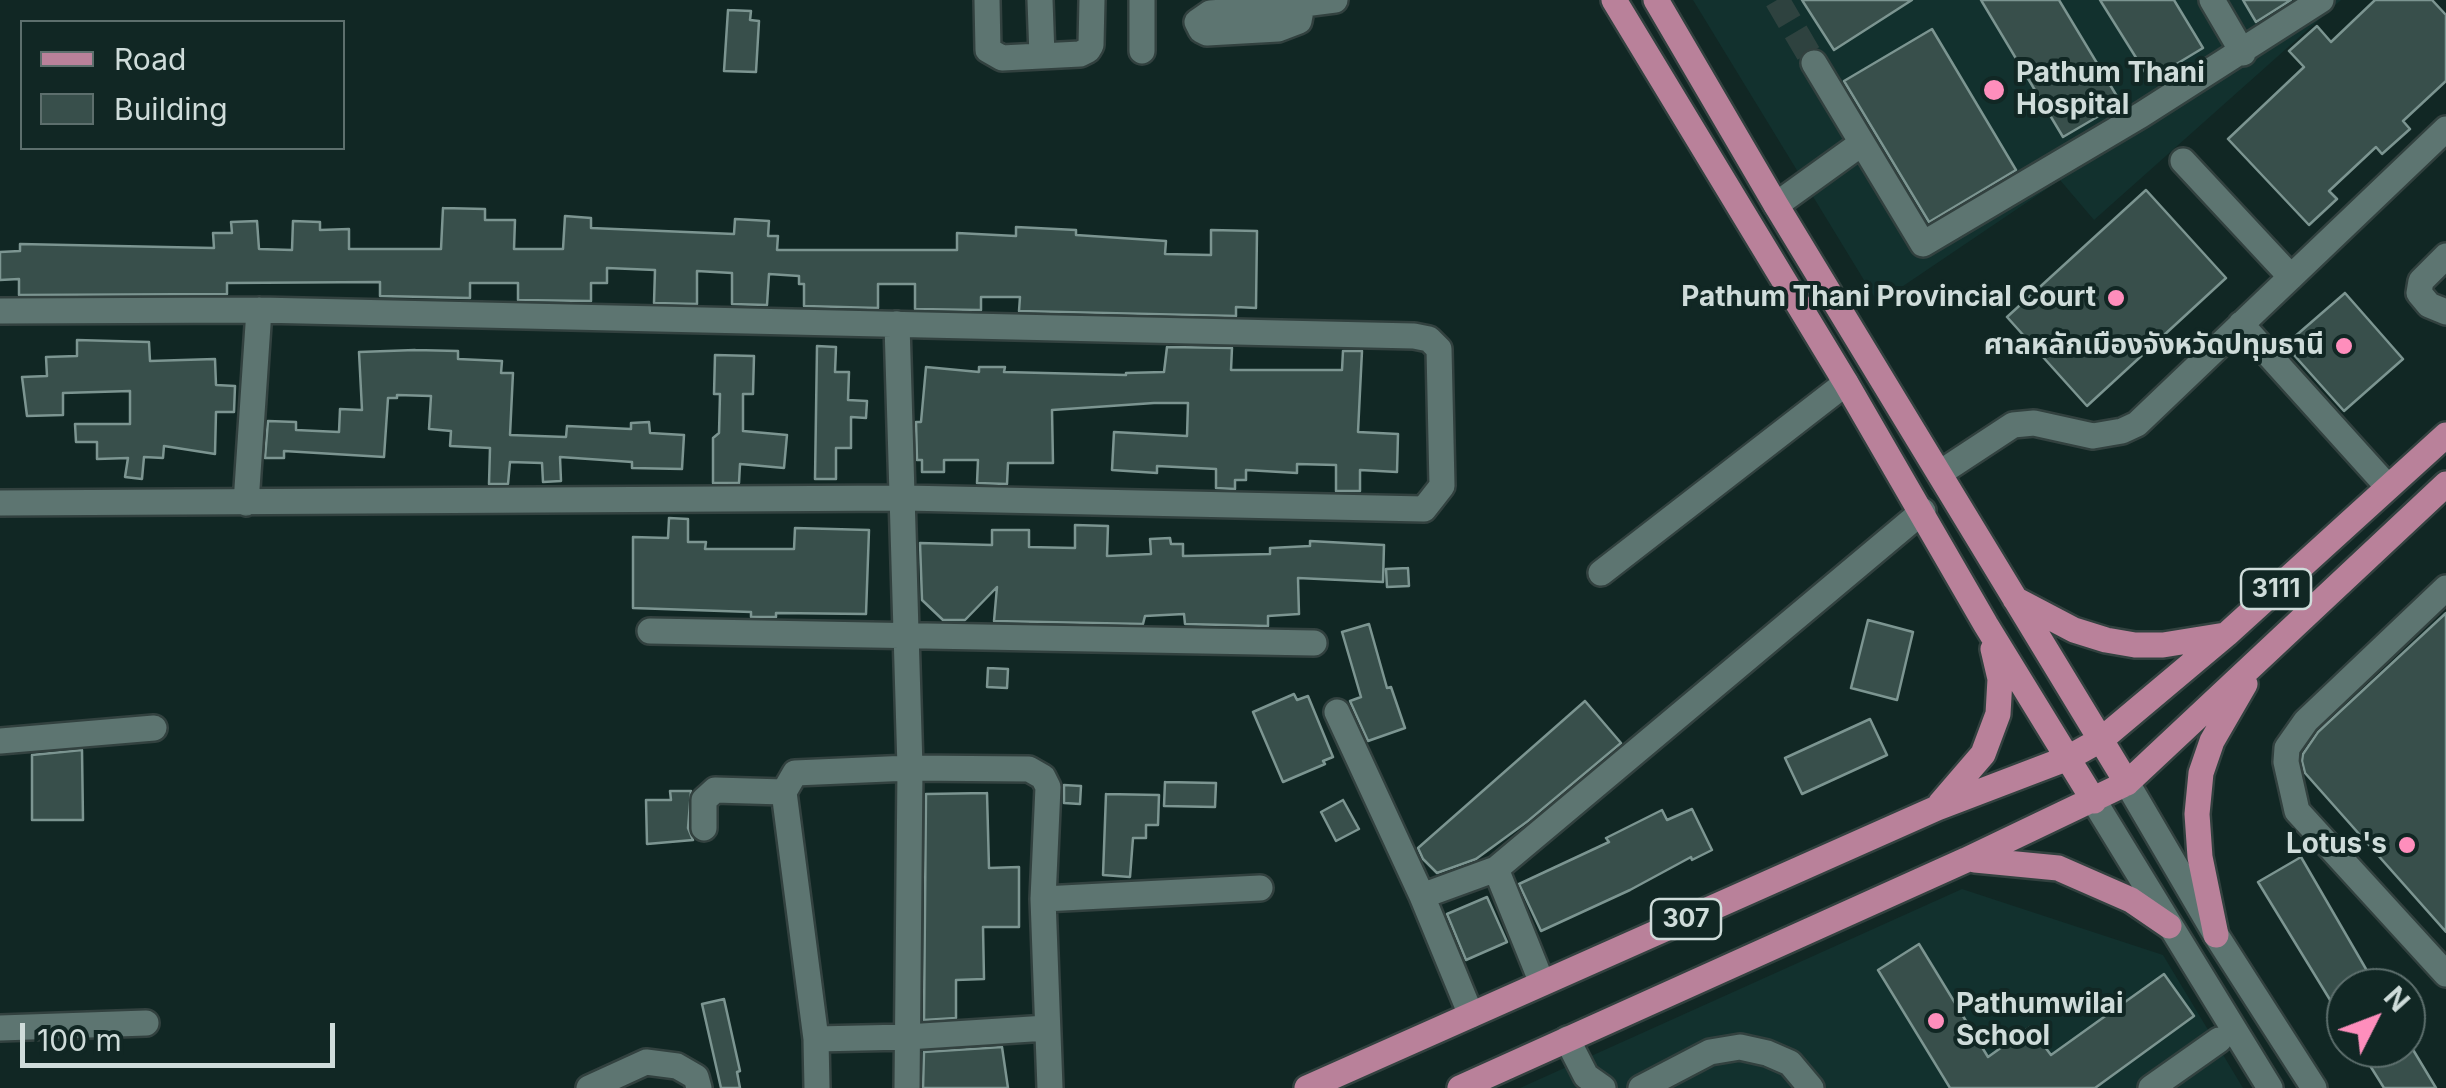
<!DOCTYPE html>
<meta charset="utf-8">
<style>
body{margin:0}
#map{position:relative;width:2446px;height:1088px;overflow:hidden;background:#112724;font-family:Inter,sans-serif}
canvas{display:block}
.legend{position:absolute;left:20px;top:20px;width:325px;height:130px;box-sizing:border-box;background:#112724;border:2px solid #5d6f6d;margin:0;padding:12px 18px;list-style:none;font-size:30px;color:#cfdcda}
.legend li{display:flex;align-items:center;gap:20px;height:50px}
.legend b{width:50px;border:2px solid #5d6f6d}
.north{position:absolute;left:2326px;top:968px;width:100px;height:100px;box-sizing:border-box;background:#112724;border:2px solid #5d6f6d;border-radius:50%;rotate:48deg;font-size:28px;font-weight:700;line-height:40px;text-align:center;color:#cfdcda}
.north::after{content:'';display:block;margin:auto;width:35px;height:45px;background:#fe8ebc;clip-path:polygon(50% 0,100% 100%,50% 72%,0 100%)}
.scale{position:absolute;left:20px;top:1023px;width:315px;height:45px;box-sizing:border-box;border:5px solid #cfdcda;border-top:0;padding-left:12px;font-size:30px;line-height:35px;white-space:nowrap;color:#cfdcda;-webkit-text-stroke:8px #112724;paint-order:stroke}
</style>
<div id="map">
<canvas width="2446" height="1088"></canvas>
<ul class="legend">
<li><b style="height:12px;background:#b9819a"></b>Road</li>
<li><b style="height:28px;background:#384f4b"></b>Building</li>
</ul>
<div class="north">N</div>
<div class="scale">100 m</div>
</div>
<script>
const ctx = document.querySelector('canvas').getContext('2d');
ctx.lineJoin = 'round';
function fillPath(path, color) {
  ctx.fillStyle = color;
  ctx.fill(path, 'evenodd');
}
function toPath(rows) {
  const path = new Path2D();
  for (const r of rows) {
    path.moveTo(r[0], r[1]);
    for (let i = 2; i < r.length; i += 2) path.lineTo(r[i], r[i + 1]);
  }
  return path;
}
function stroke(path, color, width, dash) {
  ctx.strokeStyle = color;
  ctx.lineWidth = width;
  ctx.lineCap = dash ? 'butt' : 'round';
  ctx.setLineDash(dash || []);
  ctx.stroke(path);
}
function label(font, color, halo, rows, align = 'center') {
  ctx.font = font + ' Inter,"Noto Sans Thai",sans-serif';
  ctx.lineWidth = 8;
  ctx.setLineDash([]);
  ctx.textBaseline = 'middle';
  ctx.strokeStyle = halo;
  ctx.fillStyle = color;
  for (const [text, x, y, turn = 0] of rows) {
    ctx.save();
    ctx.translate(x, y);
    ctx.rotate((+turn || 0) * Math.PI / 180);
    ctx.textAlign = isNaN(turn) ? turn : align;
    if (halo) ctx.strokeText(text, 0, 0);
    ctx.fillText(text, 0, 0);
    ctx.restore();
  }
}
const built = toPath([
 [1693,0,2341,0,2094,220,2060,180,1878,303],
 [1962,889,2163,955,2243,1088,1520,1088]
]);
const building = toPath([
 [1802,0,1912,0,1834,50,1802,0],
 [1981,0,2059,0,2121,103,2063,137,1981,0],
 [2100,0,2174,0,2203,48,2150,80,2100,0],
 [2243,0,2291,0,2256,22,2243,0],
 [2375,0,2432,0,2446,15,2446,81,2403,121,2410,129,2382,154,2376,147,2329,191,2337,199,2309,225,2228,139,2304,67,2289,51,2317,26,2331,42,2375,0],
 [728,10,751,11,750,20,759,21,756,72,724,71,728,10],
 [1932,29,2016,170,1929,222,1844,81,1932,29],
 [2146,190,2226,278,2087,406,2007,317,2146,190],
 [443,208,485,209,485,220,515,220,514,249,563,249,565,216,591,218,591,228,734,234,735,219,769,221,768,236,778,236,777,250,957,250,957,233,1016,236,1016,227,1076,230,1076,235,1166,241,1165,254,1211,255,1211,230,1257,231,1256,308,1236,307,1236,316,1019,311,1020,297,981,297,981,310,915,309,915,284,878,284,878,308,804,306,804,284,799,284,799,276,769,274,767,305,732,304,732,273,697,271,697,304,654,303,655,270,607,268,607,283,591,283,591,301,518,300,518,283,470,283,470,298,380,296,380,282,227,283,227,294,19,295,19,279,0,280,0,252,20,251,20,244,214,248,213,233,232,233,231,222,257,221,259,249,292,250,293,221,320,222,320,230,349,229,349,249,441,249,443,208],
 [2345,293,2403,359,2344,411,2285,345,2345,293],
 [77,340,149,342,150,361,215,359,216,385,235,386,234,412,216,412,215,454,164,446,163,458,144,457,142,479,125,477,128,458,97,459,97,442,76,442,75,424,130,424,130,391,63,393,63,415,27,416,22,377,47,376,46,357,77,356,77,340],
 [817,346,836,347,835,372,849,372,848,400,867,401,866,418,851,417,851,448,836,448,836,479,815,479,817,346],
 [1167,347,1232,348,1231,370,1342,370,1343,351,1362,351,1358,432,1398,434,1397,472,1360,470,1360,491,1336,491,1336,465,1297,464,1297,473,1246,470,1246,480,1235,480,1235,489,1216,488,1216,469,1157,466,1157,473,1112,470,1114,432,1187,436,1188,403,1154,403,1052,410,1053,463,1008,463,1007,484,977,483,978,460,944,460,944,472,922,472,922,460,917,460,916,422,921,422,926,367,979,372,979,367,1005,367,1004,372,1126,375,1126,373,1164,372,1167,347],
 [415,350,458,351,458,359,502,361,501,373,513,373,510,435,566,437,567,426,631,429,631,423,649,422,650,433,684,435,682,469,632,468,632,462,560,457,561,481,543,482,542,463,510,462,508,484,489,484,490,448,450,446,451,431,429,429,431,396,397,395,397,398,388,398,384,457,284,451,284,458,265,458,268,421,296,422,296,430,339,432,340,409,362,410,359,352,415,350],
 [715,355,754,356,753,394,743,394,743,431,787,435,784,468,740,464,739,483,713,483,713,438,719,433,720,394,714,394,715,355],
 [669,518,688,519,688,542,706,542,705,549,794,549,795,528,869,530,866,614,776,613,776,617,751,617,751,612,633,608,633,537,668,538,669,518],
 [1075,525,1108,526,1107,556,1151,554,1150,539,1170,538,1171,544,1183,544,1183,556,1270,554,1270,548,1310,546,1310,541,1384,545,1383,582,1298,578,1299,614,1268,616,1268,626,1185,624,1184,614,1145,616,1143,624,994,621,997,587,965,620,943,620,922,600,920,543,992,545,992,530,1029,530,1029,547,1075,548,1075,525],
 [1408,568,1409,586,1387,587,1386,569,1408,568],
 [2446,613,2446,932,2305,773,2302,761,2303,754,2318,732,2446,613],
 [1868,620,1913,632,1897,700,1851,688,1868,620],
 [1369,624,1387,688,1391,687,1405,728,1368,741,1350,701,1361,697,1342,632,1369,624],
 [988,668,1008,669,1007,688,987,687,988,668],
 [1294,694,1297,700,1308,696,1333,757,1323,761,1325,764,1283,782,1253,712,1294,694],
 [1585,701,1621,743,1528,821,1476,859,1437,873,1423,859,1418,848,1585,701],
 [1870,719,1887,755,1802,794,1785,758,1870,719],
 [82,750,83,820,32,820,32,755,82,750],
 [1165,782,1216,783,1215,807,1164,806,1165,782],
 [1064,785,1081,786,1080,804,1064,803,1064,785],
 [670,791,691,791,688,828,693,840,647,844,646,800,671,800,670,791],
 [987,793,989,868,1019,867,1019,927,983,927,984,979,956,980,956,1018,924,1020,926,794,987,793],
 [1106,794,1159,795,1158,825,1146,825,1146,838,1133,838,1130,877,1103,875,1106,794],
 [1343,800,1359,829,1336,841,1321,812,1343,800],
 [1692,809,1712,850,1692,860,1691,857,1630,890,1541,931,1519,884,1609,842,1606,838,1662,810,1667,820,1692,809],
 [2301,857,2377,988,2346,988,2346,1026,2258,882,2301,857],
 [1487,897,1507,942,1466,960,1447,914,1487,897],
 [1919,944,1988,1057,2030,1027,2051,1055,2164,974,2194,1016,2095,1088,1950,1088,1878,970,1919,944],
 [724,999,740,1071,737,1072,740,1088,721,1088,702,1004,724,999],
 [1002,1047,1008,1088,923,1088,924,1052,1002,1047],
 [2359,1048,2412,1048,2436,1088,2384,1088,2359,1048]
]);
const minorTunnel = toPath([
 [1777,0,1814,63]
]);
const minor = toPath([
 [987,0,988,50,1002,58,1080,54,1088,50,1091,45,1092,0],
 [1040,0,1042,56],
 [2212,0,2243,53],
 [1288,6,1335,0],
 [1285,7,1210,13,1197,22,1201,30,1207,33,1278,29,1299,21,1302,5],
 [1142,51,1142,0],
 [1814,63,1923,244,2141,115,2321,0],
 [2183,161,2291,277],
 [1776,205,1862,143],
 [2446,256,2421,281,2419,293,2429,305,2446,312],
 [0,311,259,310,1414,336,1429,339,1439,349,1442,486,1424,509,904,498,0,503],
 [897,324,910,768,907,1088],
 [2241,324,2388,487],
 [1940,473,2013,425,2034,423,2093,436,2122,431,2137,424,2446,129],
 [246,503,259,310],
 [1601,573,1846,383],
 [2446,588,2306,721,2287,748,2286,762,2297,811,2446,974],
 [650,631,1314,643],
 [1337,712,1422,896,1471,1015],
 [0,741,154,728],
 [2127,783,2216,935,2314,1088],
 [2094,801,2270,1088],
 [704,828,704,800,715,790,784,792],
 [1422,896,1496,869],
 [1043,899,1260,888],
 [1542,983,1496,869,1923,511],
 [0,1028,146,1023],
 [816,1039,907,1037,1047,1028],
 [1567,1039,1586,1076,1603,1088],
 [589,1088,646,1062,677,1066,696,1077,699,1088],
 [817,1088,816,1039,784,792,795,773,910,768,1029,769,1043,777,1048,787,1043,899,1050,1088],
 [1641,1088,1710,1052,1740,1047,1767,1053,1790,1063,1811,1088],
 [2151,1088,2219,1040]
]);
const major = toPath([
 [1614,0,1846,383,1986,625,2094,801],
 [1656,0,1776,205,2127,783],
 [2015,599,2074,630,2106,640,2135,645,2163,645,2225,635],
 [1940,804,1983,754,1998,714,2000,679,1993,649],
 [1975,860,2058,868,2131,900,2169,926],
 [2216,935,2200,857,2197,814,2201,773,2212,741,2245,684],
 [1307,1088,1937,808,2068,758,2102,739,2227,634,2446,435],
 [1460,1088,1966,860,2127,783,2446,484]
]);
const markers = [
 [1994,90,12,"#fe8ebc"],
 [2116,298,10,"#fe8ebc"],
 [2344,346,10,"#fe8ebc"],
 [2407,845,10,"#fe8ebc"],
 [1936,1021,10,"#fe8ebc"]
];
const shields = [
 [2276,589,70],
 [1686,919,70]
];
const shieldNames = [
 ["3111",2276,589],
 ["307",1686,919]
];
const poiNames = [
 ["Pathum Thani",2016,74,"left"],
 ["Hospital",2016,106,"left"],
 ["Pathum Thani Provincial Court",2096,298],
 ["ศาลหลักเมืองจังหวัดปทุมธานี",2324,346],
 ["Lotus's",2387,845],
 ["Pathumwilai",1956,1005,"left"],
 ["School",1956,1037,"left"]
];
fillPath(built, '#12312e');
fillPath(building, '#384f4b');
stroke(building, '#7c9591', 2.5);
stroke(minorTunnel, '#2e423f', 25, [25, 12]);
stroke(minor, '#32413f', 30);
stroke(major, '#32413f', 30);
stroke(minor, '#5d7571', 25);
stroke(major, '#b9819a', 25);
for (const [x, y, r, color] of markers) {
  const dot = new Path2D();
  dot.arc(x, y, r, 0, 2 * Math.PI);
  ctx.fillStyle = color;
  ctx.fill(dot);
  stroke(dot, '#112724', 4);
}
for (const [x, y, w] of shields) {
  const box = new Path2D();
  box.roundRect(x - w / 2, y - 20, w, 40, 8);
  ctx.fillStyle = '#112724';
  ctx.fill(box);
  stroke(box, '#cfdcda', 2.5);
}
label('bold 25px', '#cfdcda', null, shieldNames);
label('bold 28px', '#cfdcda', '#112724', poiNames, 'right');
</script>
